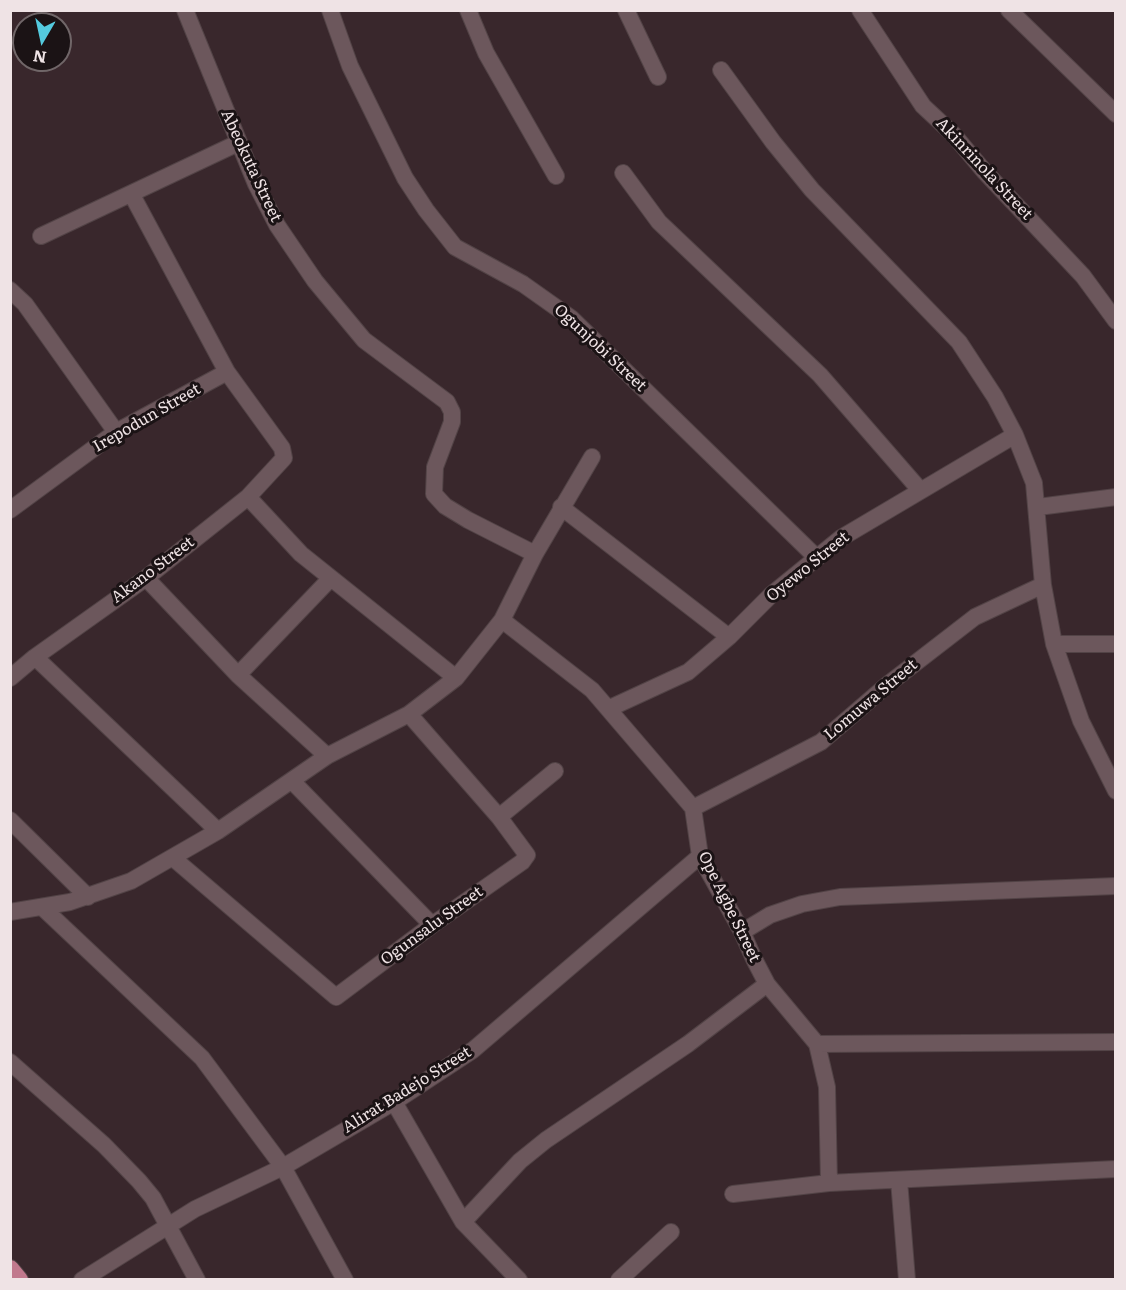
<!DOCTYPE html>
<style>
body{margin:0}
#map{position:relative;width:1126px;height:1290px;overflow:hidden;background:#39272c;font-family:Literata,serif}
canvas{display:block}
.frame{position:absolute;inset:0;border:12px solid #efe3e5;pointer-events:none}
.north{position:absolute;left:12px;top:12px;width:60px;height:60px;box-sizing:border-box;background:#1b1315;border:2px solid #706668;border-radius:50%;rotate:189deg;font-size:16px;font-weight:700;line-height:24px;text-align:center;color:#efe3e5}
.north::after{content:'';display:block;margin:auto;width:21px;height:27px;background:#54cade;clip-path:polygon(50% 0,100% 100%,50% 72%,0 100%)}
</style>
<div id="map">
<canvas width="1126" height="1290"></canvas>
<div class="frame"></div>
<div class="north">N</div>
</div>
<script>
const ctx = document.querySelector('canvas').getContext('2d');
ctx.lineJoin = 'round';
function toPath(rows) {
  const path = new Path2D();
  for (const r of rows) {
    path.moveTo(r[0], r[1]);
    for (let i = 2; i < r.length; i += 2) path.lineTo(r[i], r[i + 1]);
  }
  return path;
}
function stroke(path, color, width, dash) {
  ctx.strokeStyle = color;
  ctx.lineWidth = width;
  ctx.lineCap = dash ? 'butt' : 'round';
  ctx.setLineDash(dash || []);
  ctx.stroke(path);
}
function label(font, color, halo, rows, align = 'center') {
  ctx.font = font + ' Literata,serif';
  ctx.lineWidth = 6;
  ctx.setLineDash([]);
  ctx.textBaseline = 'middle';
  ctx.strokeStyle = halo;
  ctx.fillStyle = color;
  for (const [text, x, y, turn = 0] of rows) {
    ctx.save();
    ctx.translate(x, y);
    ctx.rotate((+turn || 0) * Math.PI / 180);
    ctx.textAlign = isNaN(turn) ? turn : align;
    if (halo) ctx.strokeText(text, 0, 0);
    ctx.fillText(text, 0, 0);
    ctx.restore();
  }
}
const minor = toPath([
 [330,10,350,66,405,178,426,210,455,247,523,284,571,318,817,558],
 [468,10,486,53,556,176],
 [626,10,658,77],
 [860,10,923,106,953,134,984,171,1083,276,1116,321],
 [1009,10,1116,114],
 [721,70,773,142,812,190,959,342,995,397,1015,435,1034,483,1043,585,1054,644,1081,721,1116,791],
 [623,173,659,222,820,375,920,490],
 [41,236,238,143],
 [10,290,25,304,116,432],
 [248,497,301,554,456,678],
 [561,507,729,637],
 [1038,507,1116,497],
 [10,510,116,432,227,372],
 [535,554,592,457],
 [146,578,238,675,327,756],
 [502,620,592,690,693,808,700,856,742,932,754,959,767,984,817,1044,827,1087,829,1183],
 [1054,644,1116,644],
 [35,657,218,831],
 [238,675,330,579],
 [10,678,35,657,146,578,248,497,284,458,282,448,227,372,132,195],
 [610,708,688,672,729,637,771,595,841,538,1015,435],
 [292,781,432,925],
 [693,808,821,742,887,685,975,617,1043,585],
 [499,817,555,771],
 [10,820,88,897],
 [173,858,336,997,432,925,522,862,527,855,499,817,409,714],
 [42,907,202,1058,283,1167,345,1280],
 [10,912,70,902,131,881,218,831,327,756,409,714,456,678,502,620,535,554,468,520,445,506,434,494,435,467,452,422,452,412,447,402,364,340,315,281,277,225,256,184,185,10],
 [742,932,770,915,802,904,840,897,1116,886],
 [817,1044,1116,1042],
 [10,1062,104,1145,139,1181,153,1198,197,1280],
 [394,1102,463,1222,519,1280],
 [899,1180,907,1280],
 [733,1194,829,1183,1116,1169],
 [463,1222,520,1161,546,1140,688,1044,767,984],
 [82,1280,195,1209,283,1167,394,1102,473,1050,700,856],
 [619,1280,671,1232]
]);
const major = toPath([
 [10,1269,19,1280]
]);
const streetNames = [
 ["Abeokuta Street",251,166,65],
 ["Akinrinola Street",984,169,47],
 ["Ogunjobi Street",600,348,43],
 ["Irepodun Street",147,418,-30],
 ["Oyewo Street",808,567,-39],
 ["Akano Street",153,570,-37],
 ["Lomuwa Street",871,700,-40],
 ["Ope Agbe Street",729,907,64],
 ["Ogunsalu Street",432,926,-36],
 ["Alirat Badejo Street",407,1090,-32]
];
stroke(minor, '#524346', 18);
stroke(major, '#524346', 20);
stroke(minor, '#6c575c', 16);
stroke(major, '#c1798d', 18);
label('16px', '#efe3e5', '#1b1315', streetNames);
</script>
